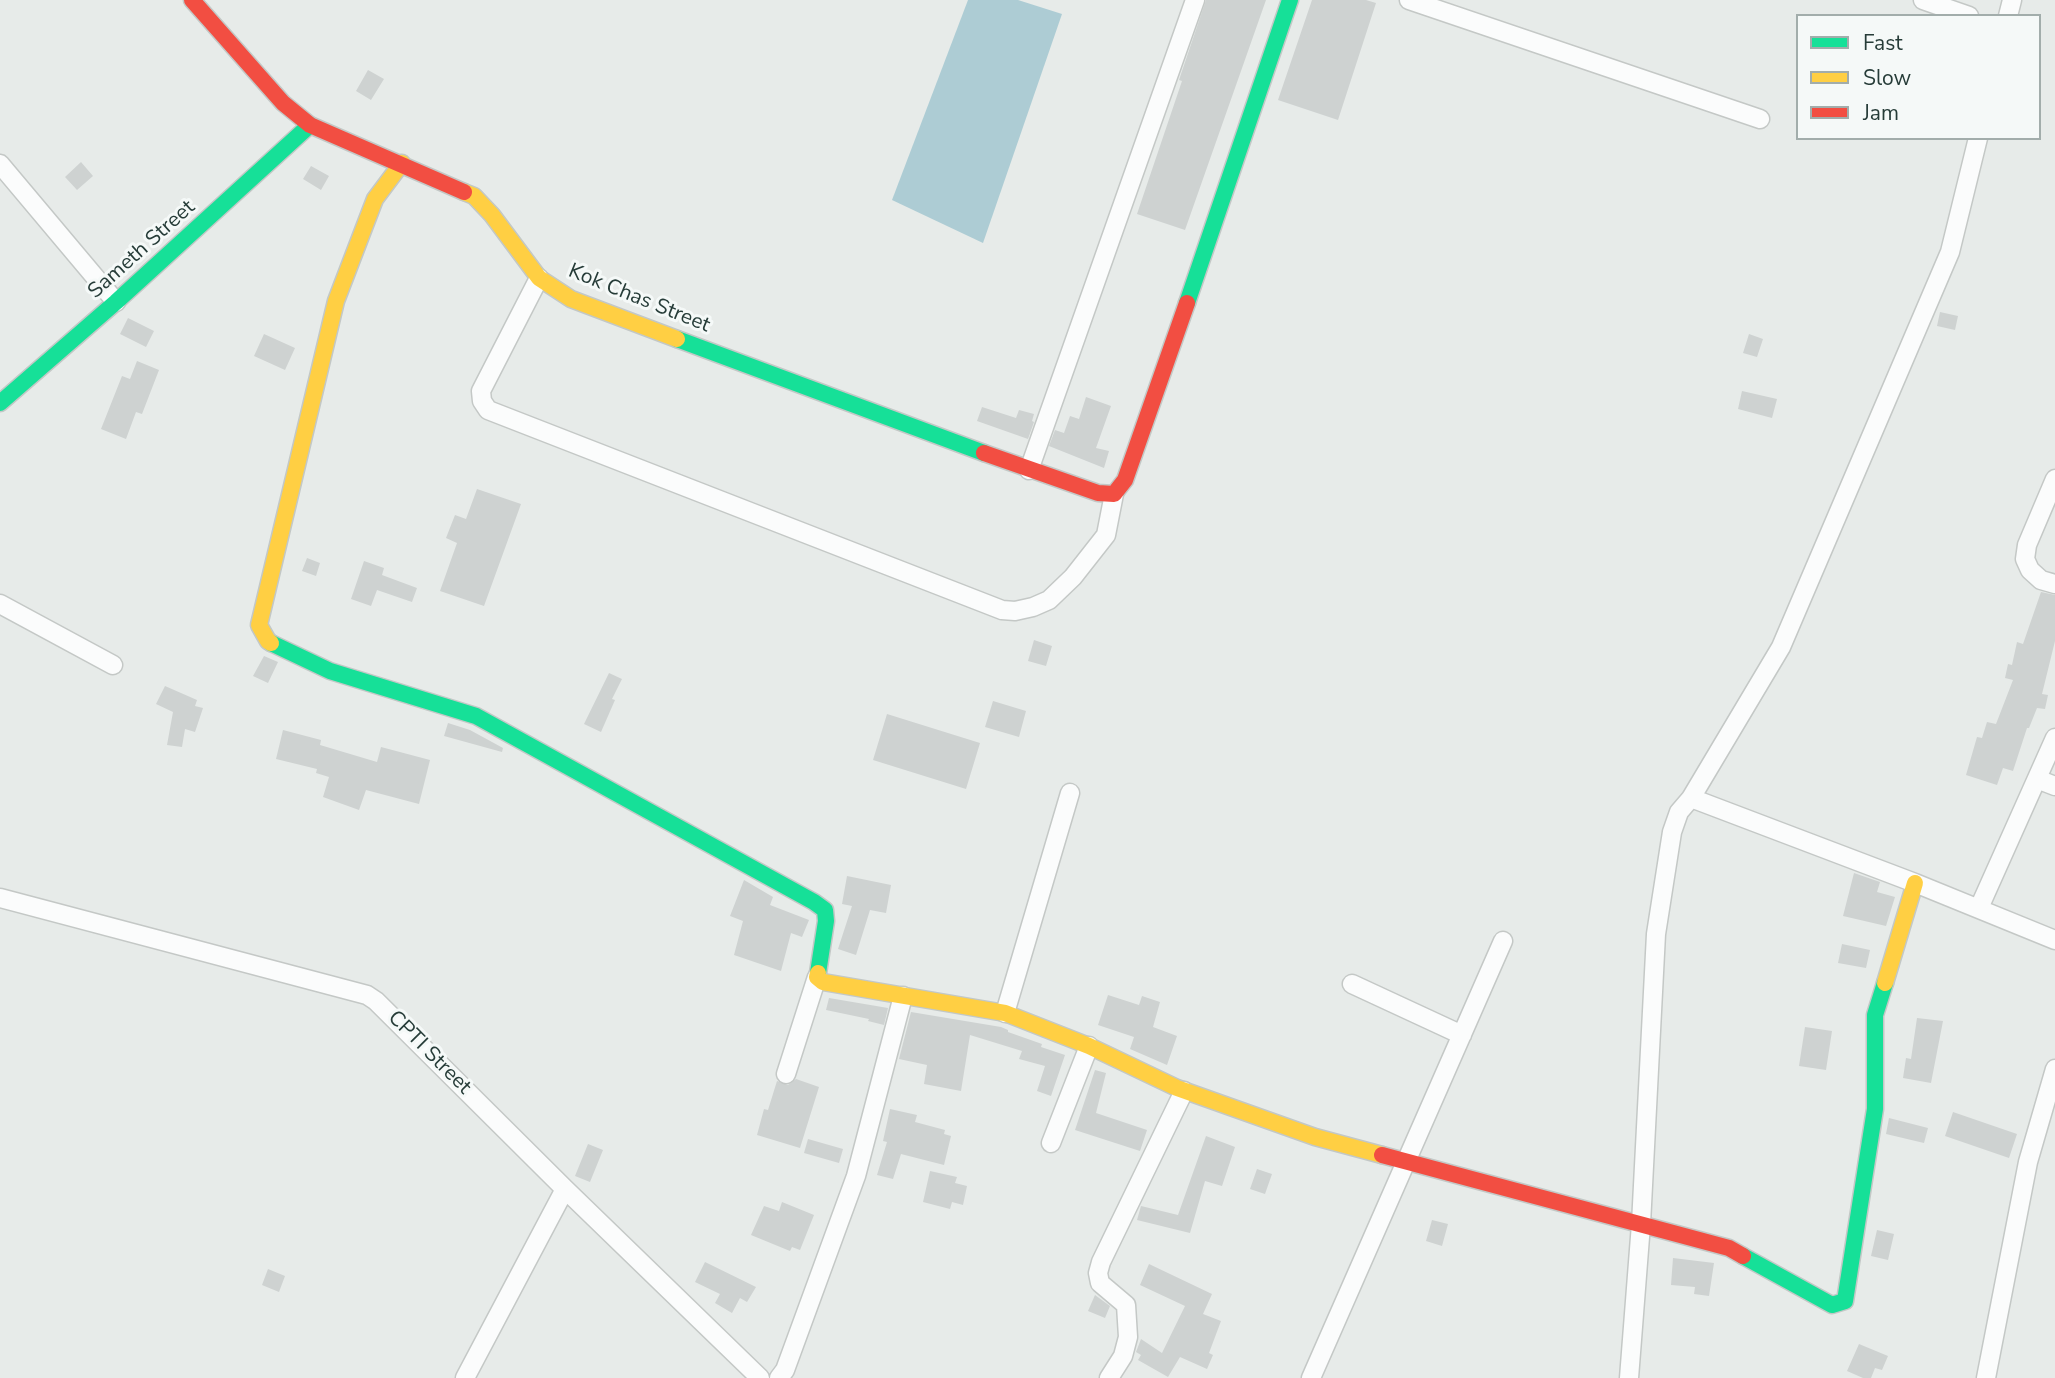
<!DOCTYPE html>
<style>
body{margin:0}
#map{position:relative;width:2055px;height:1378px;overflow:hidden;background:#e7ebe9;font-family:"Nunito Sans",sans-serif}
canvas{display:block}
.legend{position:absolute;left:1796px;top:14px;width:245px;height:126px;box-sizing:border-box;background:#f5f9f8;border:2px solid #a2adab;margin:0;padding:9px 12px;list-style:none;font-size:21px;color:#263c38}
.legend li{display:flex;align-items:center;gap:14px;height:35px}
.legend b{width:35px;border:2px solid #a2adab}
</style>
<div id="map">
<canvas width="2055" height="1378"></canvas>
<ul class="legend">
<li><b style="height:9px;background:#16e098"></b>Fast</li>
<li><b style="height:9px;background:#ffcf43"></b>Slow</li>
<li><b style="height:9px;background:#f24e42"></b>Jam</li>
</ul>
</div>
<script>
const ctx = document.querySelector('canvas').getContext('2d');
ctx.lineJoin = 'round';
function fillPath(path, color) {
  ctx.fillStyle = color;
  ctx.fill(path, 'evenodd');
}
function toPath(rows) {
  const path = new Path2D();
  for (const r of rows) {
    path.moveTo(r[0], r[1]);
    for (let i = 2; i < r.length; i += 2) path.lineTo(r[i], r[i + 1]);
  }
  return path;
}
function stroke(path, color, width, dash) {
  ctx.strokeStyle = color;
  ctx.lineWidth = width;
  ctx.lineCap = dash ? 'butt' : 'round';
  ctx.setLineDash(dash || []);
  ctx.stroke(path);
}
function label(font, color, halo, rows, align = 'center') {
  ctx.font = font + ' "Nunito Sans",sans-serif';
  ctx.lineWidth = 6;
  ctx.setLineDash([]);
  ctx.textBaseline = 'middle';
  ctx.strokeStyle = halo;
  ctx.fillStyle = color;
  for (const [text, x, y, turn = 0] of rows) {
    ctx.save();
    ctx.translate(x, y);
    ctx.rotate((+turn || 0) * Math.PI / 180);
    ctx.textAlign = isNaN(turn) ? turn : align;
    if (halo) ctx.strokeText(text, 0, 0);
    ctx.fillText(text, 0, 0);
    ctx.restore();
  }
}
const water = toPath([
 [968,0,1018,0,1062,14,983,243,892,200]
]);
const building = toPath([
 [1206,0,1266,0,1185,230,1137,214,1182,81,1179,80],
 [1312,0,1366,0,1376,3,1338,120,1278,100],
 [368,70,384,79,371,100,356,91],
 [81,162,93,176,77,190,65,177],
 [311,166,329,176,321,190,303,179],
 [1940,312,1958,316,1955,330,1937,326],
 [128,318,154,331,146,347,120,334],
 [264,334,295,348,285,370,254,356],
 [1749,334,1763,339,1757,357,1743,353],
 [137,361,159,370,142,414,136,412,126,439,101,429,122,376,130,379],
 [1742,391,1777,399,1772,418,1738,409],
 [1086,397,1111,406,1096,448,1109,451,1104,468,1049,446,1055,430,1064,433,1070,416,1079,419],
 [982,407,1016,418,1019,410,1034,414,1032,421,1034,422,1028,439,977,421],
 [477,489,521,504,484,606,440,591,457,543,446,538,455,515,466,519],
 [307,558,320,563,316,576,302,571],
 [364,561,384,568,382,575,417,588,412,602,377,590,371,606,351,599],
 [2041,592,2055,595,2055,641,2042,694,2048,695,2045,709,2037,708,2029,728,2027,728,2013,771,2003,768,1997,785,1966,775,1977,737,1982,738,1987,722,1996,724,2013,680,2005,678,2008,664,2012,665,2017,642,2023,644],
 [1034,640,1052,646,1046,666,1028,661],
 [264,656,278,662,268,683,253,676],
 [609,673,622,679,612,699,615,700,601,732,584,724],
 [165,686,197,700,195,706,203,708,195,732,185,729,182,747,167,745,173,712,156,704],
 [993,701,1026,711,1019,737,985,727],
 [887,714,980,743,966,789,873,760],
 [448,723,470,730,503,748,502,752,444,736],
 [283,730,321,740,320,745,377,762,381,747,430,760,419,804,366,790,359,810,323,797,329,777,316,773,317,769,276,759],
 [1854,873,1880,882,1877,892,1895,897,1886,926,1843,916],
 [847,876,891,885,886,913,870,910,856,955,838,949,852,906,842,904],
 [744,880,773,897,770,905,809,920,802,937,791,933,781,971,734,955,743,921,730,916],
 [1842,944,1870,950,1866,968,1838,963],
 [1108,995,1139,1005,1142,996,1160,1002,1153,1027,1177,1036,1167,1065,1130,1049,1134,1037,1098,1025],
 [829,998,888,1008,884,1025,868,1021,869,1019,826,1010],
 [911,1012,1001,1027,1008,1030,1008,1032,1042,1044,1041,1047,1065,1055,1051,1096,1037,1091,1045,1066,1019,1059,1022,1051,970,1035,961,1091,924,1084,927,1065,899,1059],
 [1917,1018,1943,1021,1931,1083,1903,1078,1906,1058,1911,1059],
 [1805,1027,1832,1031,1826,1070,1799,1066],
 [1095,1070,1106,1073,1096,1113,1147,1130,1140,1151,1075,1130],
 [796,1079,819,1087,800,1148,757,1135,764,1109,768,1110,777,1081,788,1085],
 [890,1109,917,1115,915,1122,945,1130,944,1134,951,1136,944,1165,901,1154,893,1179,877,1175,887,1142,883,1141],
 [1953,1112,2017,1134,2009,1158,1945,1136],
 [1889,1118,1928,1128,1924,1143,1886,1134],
 [1206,1136,1235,1147,1222,1186,1205,1181,1190,1233,1137,1220,1141,1206,1178,1215],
 [808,1139,843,1149,839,1163,804,1153],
 [588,1144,603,1150,590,1182,575,1176],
 [1257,1169,1272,1174,1265,1194,1250,1189],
 [930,1171,957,1177,955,1183,967,1186,963,1205,952,1202,950,1209,923,1202],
 [782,1202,814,1215,800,1250,792,1247,790,1251,751,1235,764,1206,779,1211],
 [1432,1220,1448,1224,1442,1246,1426,1241],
 [1877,1230,1894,1234,1888,1260,1871,1256],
 [1673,1258,1714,1263,1709,1296,1694,1294,1695,1287,1671,1285],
 [705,1262,756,1287,747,1302,740,1298,732,1313,715,1303,720,1294,695,1282],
 [1149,1264,1212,1294,1203,1314,1221,1321,1209,1353,1213,1355,1207,1369,1180,1357,1168,1377,1138,1360,1141,1355,1136,1352,1141,1339,1162,1353,1185,1306,1140,1285],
 [268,1269,285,1276,279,1292,262,1285],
 [1095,1295,1110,1306,1105,1318,1088,1311],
 [1859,1344,1888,1356,1882,1370,1875,1368,1871,1378,1863,1378,1847,1371]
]);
const street = toPath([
 [1409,0,1760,119],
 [1923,0,1969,16],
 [2008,16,2012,0],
 [0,164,116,302],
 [539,278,481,391,482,401,488,410,1002,610,1015,611,1033,607,1049,600,1073,577,1106,535,1114,494],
 [1029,470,1195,0],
 [2055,479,2027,545,2025,559,2030,570,2041,580,2055,584],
 [0,604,113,665],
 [2037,779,2055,786],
 [1691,798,1915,883,2055,940],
 [0,898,367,995,376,1001,565,1189,760,1378],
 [1979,908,2055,738],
 [1352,984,1462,1035],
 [1005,1013,1070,793],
 [786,1074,817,977],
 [1051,1143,1089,1046],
 [465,1378,565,1189],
 [779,1378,785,1370,856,1176,903,996],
 [1109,1378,1123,1356,1128,1337,1126,1305,1100,1283,1098,1273,1101,1262,1184,1091],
 [1311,1378,1503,941],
 [1629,1378,1641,1224,1656,934,1672,832,1679,812,1691,798,1781,647,1950,252,1978,138],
 [1986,1378,2028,1162,2055,1069]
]);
const fast = toPath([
 [1187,303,1290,0],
 [677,339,984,453],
 [0,403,116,302,310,125],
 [271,643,330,671,476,716,814,902,825,910,826,921,818,973],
 [1743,1256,1832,1305,1845,1301,1875,1109,1875,1015,1885,983]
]);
const slow = toPath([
 [464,192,474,196,492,215,539,278,571,299,677,339],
 [271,643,268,641,259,625,336,301,375,199,402,163],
 [818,973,817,977,823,982,1005,1013,1089,1046,1177,1088,1315,1137,1382,1155],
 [1885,983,1915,883]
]);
const jam = toPath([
 [192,0,283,103,310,125,464,192],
 [984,453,1098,493,1114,494,1125,480,1187,303],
 [1382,1155,1729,1248,1743,1256]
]);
const streetNames = [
 ["Sameth Street",142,250,-42],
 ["Kok Chas Street",639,299,22],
 ["CPTI Street",429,1053,45]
];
fillPath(water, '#adccd4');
fillPath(building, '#ced2d1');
stroke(street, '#c4c8c6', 21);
stroke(fast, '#c3c8c6', 19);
stroke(slow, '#c3c8c6', 19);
stroke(jam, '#c3c8c6', 19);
stroke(street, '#fbfcfc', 18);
stroke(fast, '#16e098', 16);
stroke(slow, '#ffcf43', 16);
stroke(jam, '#f24e42', 16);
label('21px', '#263c38', '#f5f9f8', streetNames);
</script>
